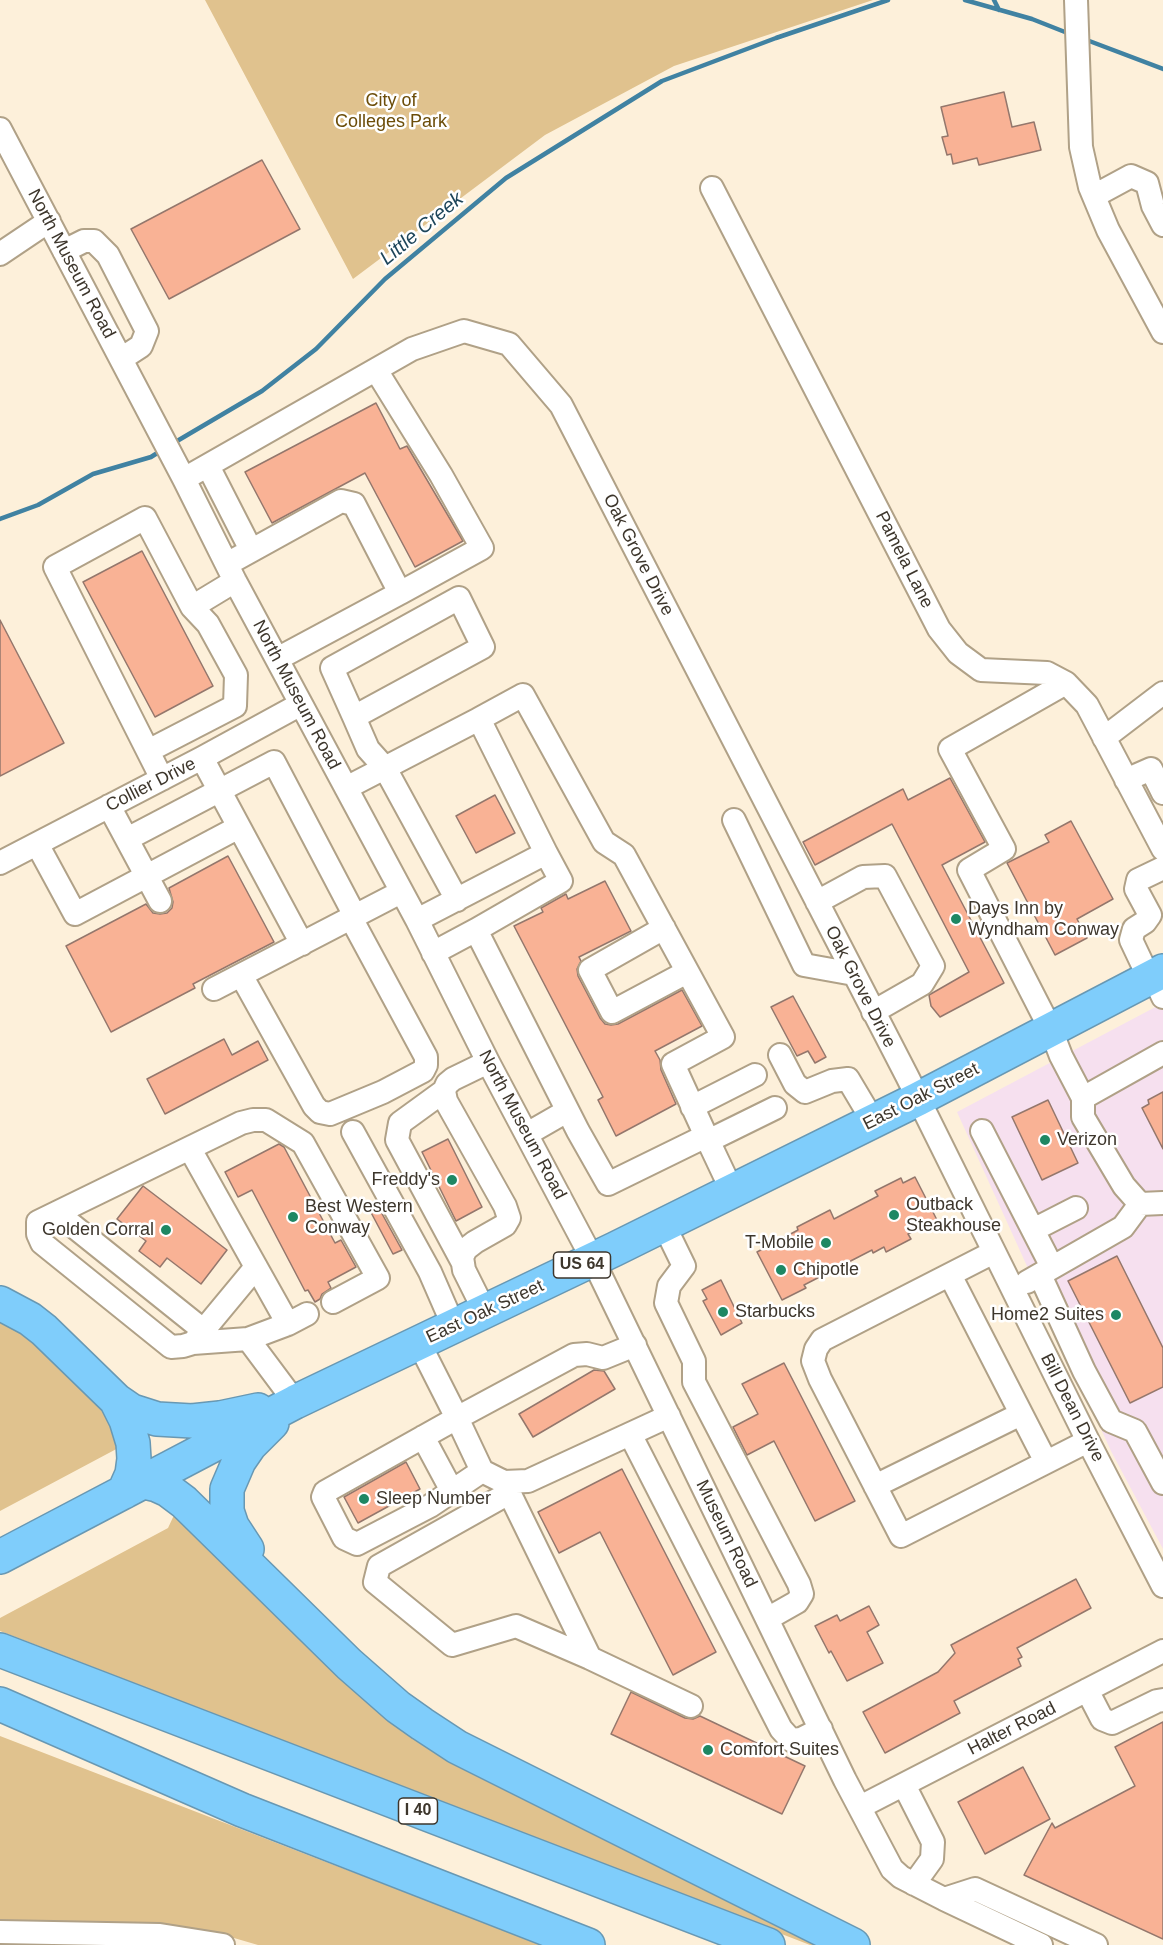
<!DOCTYPE html>
<style>
body{margin:0}
canvas{display:block;background:#fdf0da}
</style>
<canvas width="1163" height="1945"></canvas>
<script>
const ctx = document.querySelector('canvas').getContext('2d');
ctx.lineJoin = 'round';
function fillPath(path, color) {
  ctx.fillStyle = color;
  ctx.fill(path, 'evenodd');
}
function toPath(rows) {
  const path = new Path2D();
  for (const r of rows) {
    path.moveTo(r[0], r[1]);
    for (let i = 2; i < r.length; i += 2) path.lineTo(r[i], r[i + 1]);
  }
  return path;
}
function stroke(path, color, width, dash) {
  ctx.strokeStyle = color;
  ctx.lineWidth = width;
  ctx.lineCap = dash ? 'butt' : 'round';
  ctx.setLineDash(dash || []);
  ctx.stroke(path);
}
function label(font, color, halo, rows, align = 'center') {
  ctx.font = font + ' Arial,sans-serif';
  ctx.lineWidth = 5;
  ctx.setLineDash([]);
  ctx.textBaseline = 'middle';
  ctx.strokeStyle = halo;
  ctx.fillStyle = color;
  for (const [text, x, y, turn = 0] of rows) {
    ctx.save();
    ctx.translate(x, y);
    ctx.rotate((+turn || 0) * Math.PI / 180);
    ctx.textAlign = isNaN(turn) ? turn : align;
    if (halo) ctx.strokeText(text, 0, 0);
    ctx.fillText(text, 0, 0);
    ctx.restore();
  }
}
const commercial = toPath([
 [1163,1003,1163,1549,1111,1451,957,1112]
]);
const green = toPath([
 [205,0,873,0,674,66,545,135,353,279],
 [0,1317,56,1353,116,1424,122,1446,0,1511],
 [175,1513,327,1665,817,1938,814,1945,810,1945,0,1631,0,1618,168,1528],
 [0,1736,313,1857,544,1945,258,1945,234,1938,195,1932,0,1923]
]);
const stream = toPath([
 [965,0,1032,19,1070,34],
 [994,0,999,10],
 [1084,39,1163,69],
 [172,444,262,391,316,349,385,279,506,178,662,81,776,38,888,0],
 [0,519,38,505,93,474,151,457,162,450]
]);
const building = toPath([
 [1004,92,1012,127,1034,122,1041,150,979,165,977,158,953,164,951,154,947,155,942,137,948,136,941,107,1004,92],
 [262,160,300,229,169,299,131,229,262,160],
 [376,403,400,449,407,446,463,541,415,567,365,473,272,523,245,472,376,403],
 [142,551,213,686,155,717,83,582,142,551],
 [0,620,64,743,0,776,0,620],
 [950,778,985,842,942,865,1004,983,940,1017,931,1006,929,995,969,972,892,824,815,865,803,842,903,789,908,800,950,778],
 [495,795,515,833,476,853,456,816,495,795],
 [1071,821,1113,899,1077,919,1087,938,1055,955,1007,863,1049,842,1045,835,1071,821],
 [228,856,274,942,193,984,195,988,111,1032,66,946,146,904,153,913,160,914,167,913,172,908,173,902,169,888,228,856],
 [605,881,631,931,579,957,581,961,577,969,578,976,600,1018,605,1024,611,1025,618,1024,682,990,702,1026,655,1051,660,1060,661,1070,676,1104,616,1136,598,1100,603,1097,514,926,543,912,541,908,566,894,568,899,605,881],
 [793,996,826,1057,815,1063,808,1051,797,1056,771,1007,793,996],
 [224,1039,232,1055,258,1041,268,1060,165,1114,147,1079,224,1039],
 [1163,1092,1163,1149,1142,1108,1149,1104,1148,1100,1163,1092],
 [1048,1100,1078,1163,1042,1180,1012,1117,1048,1100],
 [448,1139,482,1207,456,1221,422,1152,448,1139],
 [279,1144,284,1147,335,1243,341,1240,356,1267,328,1282,331,1288,322,1294,320,1299,315,1302,308,1290,305,1291,252,1190,238,1197,225,1172,279,1144],
 [915,1177,937,1220,908,1234,911,1239,886,1252,884,1247,873,1253,872,1250,804,1285,806,1288,782,1300,757,1252,798,1230,797,1227,830,1210,834,1219,878,1196,875,1191,901,1178,903,1183,915,1177],
 [143,1186,227,1250,201,1284,167,1258,160,1267,139,1251,146,1241,117,1219,143,1186],
 [375,1201,402,1250,393,1254,367,1205,375,1201],
 [1117,1256,1163,1348,1163,1387,1130,1403,1068,1281,1117,1256],
 [721,1280,742,1323,721,1335,703,1301,707,1299,702,1290,721,1280],
 [784,1363,855,1501,815,1521,774,1441,747,1455,733,1427,758,1414,742,1384,784,1363],
 [594,1370,604,1371,615,1389,533,1437,519,1414,594,1370],
 [406,1462,420,1489,358,1523,344,1497,406,1462],
 [622,1469,716,1652,673,1675,600,1532,559,1553,538,1512,622,1469],
 [1076,1579,1091,1608,1017,1648,1022,1657,1018,1659,1021,1666,954,1701,960,1713,885,1753,863,1712,938,1672,955,1653,951,1645,1076,1579],
 [869,1606,879,1625,867,1632,883,1663,847,1681,831,1651,829,1653,815,1626,837,1615,840,1621,869,1606],
 [631,1692,685,1718,693,1719,700,1716,805,1766,782,1814,611,1734,631,1692],
 [1163,1722,1163,1939,1024,1875,1052,1823,1055,1828,1135,1786,1115,1747,1163,1722],
 [1023,1767,1050,1819,985,1854,958,1802,1023,1767]
]);
const minor = toPath([
 [1076,0,1081,147,1090,187,1108,230,1163,332],
 [0,129,184,479,235,581,417,920,488,1062,593,1260,845,1780,892,1869,901,1877,944,1899,975,1889,1096,1945],
 [712,188,939,629,958,653,981,670,1047,673,1066,683,1087,705,1163,849],
 [1094,196,1131,176,1147,183,1153,206,1163,225],
 [64,251,84,241,94,241,108,255,147,331,141,346,121,359],
 [0,254,49,221],
 [376,370,441,475,482,548,400,593],
 [208,466,251,550],
 [184,479,412,349,464,331,509,344,561,405,907,1076,1088,1441,1163,1586],
 [227,564,341,501,354,504,400,593,277,659],
 [1066,683,950,749,1004,849,969,870,1051,1030,1061,1056,1083,1098],
 [354,717,483,647,459,598,332,668,354,717,368,749,385,768,457,900],
 [479,719,523,695,604,842,624,855,723,1037,673,1064,706,1136],
 [1104,738,1163,693],
 [148,751,235,706,236,675,208,624,192,607],
 [202,758,302,944],
 [162,779,55,567,145,518,192,607,235,581],
 [1126,780,1151,769,1163,793],
 [346,788,479,719,546,853,417,920],
 [109,806,160,901],
 [734,820,804,965,854,974],
 [127,839,274,762,355,916],
 [37,844,75,914,239,827],
 [546,853,561,881,476,930,578,1131,608,1184,706,1136,732,1191],
 [0,863,202,758,301,704],
 [817,902,863,877,885,876,933,966,922,984,873,1012],
 [664,928,590,970,612,1012,687,972],
 [433,953,476,930],
 [241,975,314,1106,320,1112,330,1114,383,1092,423,1071,426,1065,426,1057,351,918],
 [1153,976,1163,997],
 [1149,978,1131,940,1134,929,1145,922,1150,915,1136,889,1138,880,1163,868],
 [214,989,401,892],
 [1163,1053,1083,1098,1083,1117,1124,1186,1140,1204,1163,1203],
 [780,1055,795,1084,805,1092,832,1081,848,1079,873,1121],
 [444,1091,400,1123,397,1140,462,1261],
 [692,1107,755,1075],
 [982,1131,1052,1267],
 [353,1132,430,1272,454,1327],
 [527,1134,567,1111],
 [708,1141,775,1108],
 [190,1149,288,1324,248,1339,295,1402],
 [57,1213,203,1330],
 [664,1225,684,1266,669,1286,666,1303,694,1361,694,1382,799,1584,802,1594,797,1602,767,1619],
 [1033,1230,1076,1208],
 [994,1252,822,1340,816,1349,813,1361,820,1379,901,1536,1088,1441],
 [950,1275,1046,1462],
 [1040,1275,1084,1371,1111,1421,1135,1431,1163,1483],
 [1027,1282,1123,1227,1140,1204],
 [485,1312,464,1270,462,1257,466,1249,475,1242,505,1225,509,1218,505,1206,446,1101,444,1091,447,1084,453,1079,488,1062],
 [288,1324,307,1314],
 [248,1339,193,1343,256,1267],
 [193,1343,183,1346,171,1347,42,1243,38,1234,38,1222,241,1123,253,1120,266,1120,303,1143,378,1278,333,1302],
 [419,1343,457,1418,325,1492,323,1497,344,1538,357,1544,430,1506,482,1471],
 [635,1345,603,1358,587,1354,574,1355,457,1418,482,1471,504,1482,528,1481,669,1416],
 [630,1434,781,1729,791,1740,801,1739,821,1729],
 [423,1437,452,1491],
 [504,1482,590,1658,691,1706],
 [875,1486,1021,1414],
 [509,1493,379,1566,375,1582,452,1645,516,1626,590,1658],
 [1087,1690,1102,1719,1112,1723,1157,1701,1163,1700],
 [904,1785,933,1842,932,1859,914,1884],
 [860,1807,1163,1651],
 [944,1899,1041,1945],
 [0,1932,160,1935,223,1945]
]);
const highway = toPath([
 [0,1303,30,1319,44,1330,116,1400,132,1411,157,1419,192,1421,220,1418,258,1410],
 [116,1400,126,1420,133,1443,134,1459,132,1474,124,1492],
 [144,1482,157,1485,168,1490,184,1502,349,1664,398,1707,422,1724,457,1747,853,1945],
 [247,1549,232,1526,227,1511,227,1489,239,1461,250,1445,272,1423],
 [0,1557,295,1402,615,1249,918,1099,1163,971],
 [0,1650,768,1945],
 [0,1704,242,1810,588,1945]
]);
const markers = [
 [956,919,6,"#1e8763"],
 [1045,1140,6,"#1e8763"],
 [452,1180,6,"#1e8763"],
 [894,1215,6,"#1e8763"],
 [293,1217,6,"#1e8763"],
 [166,1230,6,"#1e8763"],
 [826,1243,6,"#1e8763"],
 [781,1270,6,"#1e8763"],
 [723,1312,6,"#1e8763"],
 [1116,1315,6,"#1e8763"],
 [364,1499,6,"#1e8763"],
 [708,1750,6,"#1e8763"]
];
const shields = [
 [582,1265,57],
 [418,1811,39]
];
const shieldNames = [
 ["US 64",582,1265],
 ["I 40",418,1811]
];
const parkNames = [
 ["City of",391,101],
 ["Colleges Park",391,122]
];
const streetNames = [
 ["North Museum Road",71,264,62],
 ["Oak Grove Drive",638,555,63],
 ["Pamela Lane",904,560,63],
 ["North Museum Road",296,695,62],
 ["Collier Drive",151,785,-27],
 ["Oak Grove Drive",860,987,63],
 ["East Oak Street",921,1097,-27],
 ["North Museum Road",522,1125,62],
 ["East Oak Street",485,1312,-25],
 ["Bill Dean Drive",1072,1408,63],
 ["Museum Road",726,1534,64],
 ["Halter Road",1012,1729,-27]
];
const poiNames = [
 ["Days Inn by",968,909],
 ["Wyndham Conway",968,930],
 ["Verizon",1057,1140],
 ["Freddy's",440,1180,"right"],
 ["Outback",906,1205],
 ["Steakhouse",906,1226],
 ["Best Western",305,1207],
 ["Conway",305,1228],
 ["Golden Corral",154,1230,"right"],
 ["T-Mobile",814,1243,"right"],
 ["Chipotle",793,1270],
 ["Starbucks",735,1312],
 ["Home2 Suites",1104,1315,"right"],
 ["Sleep Number",376,1499],
 ["Comfort Suites",720,1750]
];
const waterNames = [
 ["Little Creek",422,229,-40]
];
fillPath(commercial, '#f6e0ef');
fillPath(green, '#e0c28e');
stroke(stream, '#4082a2', 4.5);
fillPath(building, '#f9b295');
stroke(building, '#94776c', 1.5);
stroke(minor, '#b0a187', 26);
stroke(highway, '#6898b3', 36);
stroke(minor, '#fff', 22);
stroke(highway, '#7fcdfb', 33);
for (const [x, y, r, color] of markers) {
  const dot = new Path2D();
  dot.arc(x, y, r, 0, 2 * Math.PI);
  ctx.fillStyle = color;
  ctx.fill(dot);
  stroke(dot, '#fff', 2);
}
for (const [x, y, w] of shields) {
  const box = new Path2D();
  box.roundRect(x - w / 2, y - 13, w, 26, 4.5);
  ctx.fillStyle = '#fff';
  ctx.fill(box);
  stroke(box, '#3d362c', 1.5);
}
label('bold 16px', '#3d362c', null, shieldNames);
label('18px', '#6c4d09', '#fff', parkNames);
label('18px', '#3d362c', '#fff', streetNames);
label('18px', '#3d362c', '#fff', poiNames, 'left');
label('italic 20px', '#1d455a', '#fff', waterNames);
</script>
